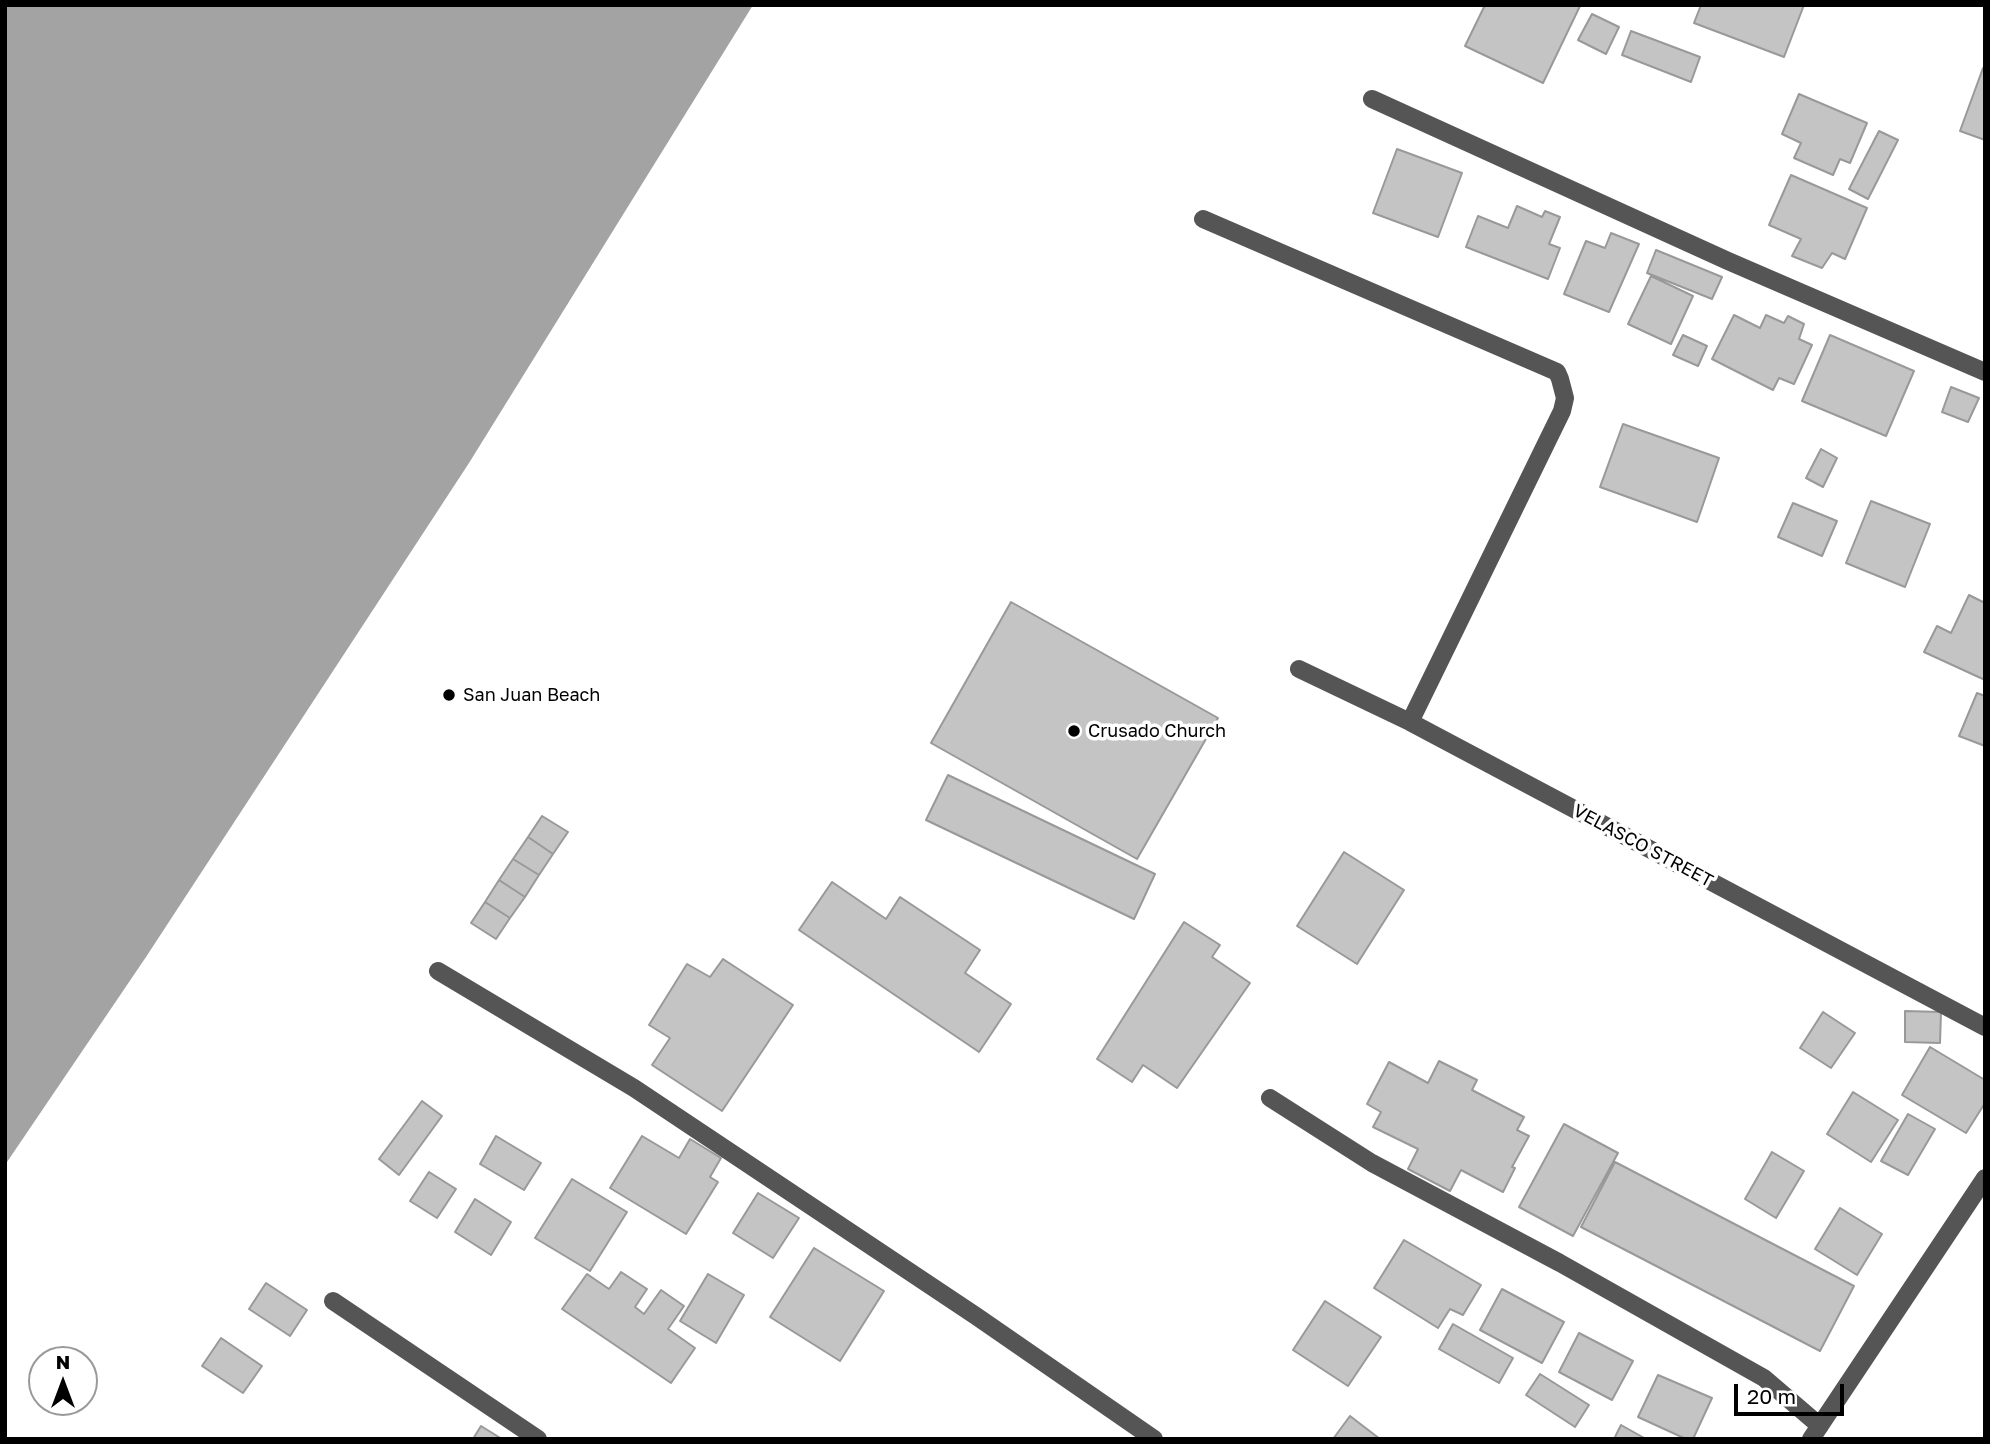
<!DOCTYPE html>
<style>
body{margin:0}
#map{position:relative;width:1990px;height:1444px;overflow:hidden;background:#fff;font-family:"Golos Text",sans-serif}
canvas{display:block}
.frame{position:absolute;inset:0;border:7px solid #000;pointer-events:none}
.north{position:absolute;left:28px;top:1346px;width:70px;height:70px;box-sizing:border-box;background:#fff;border:2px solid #999;border-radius:50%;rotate:0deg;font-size:19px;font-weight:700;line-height:28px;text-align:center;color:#000}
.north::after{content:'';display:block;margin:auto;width:24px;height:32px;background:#000;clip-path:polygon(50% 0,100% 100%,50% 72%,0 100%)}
.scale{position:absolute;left:1734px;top:1384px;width:110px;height:32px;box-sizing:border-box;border:4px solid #000;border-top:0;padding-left:9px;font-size:21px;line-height:24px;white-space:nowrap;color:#000;-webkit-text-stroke:5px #fff;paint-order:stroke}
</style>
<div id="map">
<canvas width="1990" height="1444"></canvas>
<div class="frame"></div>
<div class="north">N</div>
<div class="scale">20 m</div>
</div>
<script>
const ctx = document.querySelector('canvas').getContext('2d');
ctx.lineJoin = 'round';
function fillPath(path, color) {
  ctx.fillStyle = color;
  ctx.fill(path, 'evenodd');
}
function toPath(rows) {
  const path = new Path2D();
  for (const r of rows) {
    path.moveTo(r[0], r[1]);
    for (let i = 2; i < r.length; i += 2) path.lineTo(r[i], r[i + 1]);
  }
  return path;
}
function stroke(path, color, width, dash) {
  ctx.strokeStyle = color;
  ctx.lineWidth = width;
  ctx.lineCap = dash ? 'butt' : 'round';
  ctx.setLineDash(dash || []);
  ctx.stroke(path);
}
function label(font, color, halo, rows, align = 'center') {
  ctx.font = font + ' "Golos Text",sans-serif';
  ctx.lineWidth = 7;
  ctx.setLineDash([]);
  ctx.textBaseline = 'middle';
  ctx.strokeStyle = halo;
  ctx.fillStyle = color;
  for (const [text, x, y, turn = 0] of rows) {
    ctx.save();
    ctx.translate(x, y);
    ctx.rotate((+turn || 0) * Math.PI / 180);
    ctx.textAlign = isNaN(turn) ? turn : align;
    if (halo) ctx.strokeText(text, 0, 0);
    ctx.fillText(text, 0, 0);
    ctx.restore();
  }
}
const water = toPath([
 [5,5,753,5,469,463,146,957,5,1165]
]);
const building = toPath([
 [1485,5,1580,6,1543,83,1465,46,1485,5],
 [1701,5,1804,5,1784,57,1694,23,1701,5],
 [1592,14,1619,27,1606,54,1578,40,1592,14],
 [1631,31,1700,57,1691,82,1622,55,1631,31],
 [1983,68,1985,69,1985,140,1960,131,1983,68],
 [1799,94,1867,123,1850,163,1840,159,1833,175,1794,158,1801,143,1782,134,1799,94],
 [1879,131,1898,140,1868,199,1849,189,1879,131],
 [1397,149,1462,173,1438,237,1373,213,1397,149],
 [1791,175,1867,208,1845,259,1832,253,1822,268,1792,256,1801,239,1769,225,1791,175],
 [1517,206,1542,217,1545,211,1560,217,1549,244,1560,248,1548,279,1466,247,1478,216,1508,228,1517,206],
 [1611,233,1639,244,1609,312,1564,294,1586,241,1605,248,1611,233],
 [1656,250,1722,277,1712,299,1647,273,1656,250],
 [1651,276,1693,296,1671,344,1628,324,1651,276],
 [1734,315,1760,328,1766,315,1784,323,1788,316,1804,324,1799,339,1812,345,1794,384,1779,378,1773,390,1712,359,1734,315],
 [1683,335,1707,346,1698,366,1673,355,1683,335],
 [1830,335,1914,371,1886,436,1802,401,1830,335],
 [1951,387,1979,398,1968,422,1942,412,1951,387],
 [1623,424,1719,458,1697,522,1600,487,1623,424],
 [1821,449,1837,458,1823,487,1806,478,1821,449],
 [1871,501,1930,524,1905,587,1846,563,1871,501],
 [1793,503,1837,521,1822,556,1778,537,1793,503],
 [1969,595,1985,603,1985,680,1924,652,1937,626,1951,633,1969,595],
 [1011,602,1218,718,1137,859,931,743,1011,602],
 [1977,693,1985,696,1985,746,1959,736,1977,693],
 [948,775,1155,874,1134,919,926,820,948,775],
 [542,816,568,832,553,854,528,837,542,816],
 [528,837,553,854,539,875,513,859,528,837],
 [1344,852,1404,890,1357,964,1297,926,1344,852],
 [513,859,539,875,525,897,499,880,513,859],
 [499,880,525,897,510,918,485,902,499,880],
 [832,882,886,919,900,897,980,950,965,973,1011,1004,979,1052,799,930,832,882],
 [485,902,510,918,496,939,471,923,485,902],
 [1184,922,1220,945,1212,957,1250,983,1177,1088,1143,1065,1132,1082,1097,1059,1184,922],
 [723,959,793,1005,722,1111,652,1065,670,1038,649,1025,687,964,710,977,723,959],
 [1905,1011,1941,1012,1940,1043,1905,1042,1905,1011],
 [1823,1012,1855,1033,1831,1068,1800,1048,1823,1012],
 [1930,1047,1985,1080,1985,1103,1966,1133,1902,1095,1930,1047],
 [1439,1061,1477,1080,1472,1090,1524,1117,1517,1130,1529,1136,1512,1167,1515,1168,1503,1192,1461,1170,1450,1191,1408,1169,1418,1149,1373,1127,1381,1112,1367,1104,1389,1062,1428,1083,1439,1061],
 [1853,1092,1898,1120,1871,1162,1827,1134,1853,1092],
 [422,1101,442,1116,399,1175,379,1159,422,1101],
 [1908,1114,1935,1129,1908,1175,1881,1161,1908,1114],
 [1564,1124,1618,1153,1573,1236,1519,1207,1564,1124],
 [496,1136,541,1163,524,1190,480,1164,496,1136],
 [642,1136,679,1158,690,1139,721,1158,710,1177,718,1182,686,1234,610,1188,642,1136],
 [1772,1152,1804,1171,1776,1218,1745,1199,1772,1152],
 [1615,1162,1854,1286,1820,1351,1581,1227,1615,1162],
 [429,1172,456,1189,437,1218,410,1201,429,1172],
 [572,1179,627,1212,590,1271,535,1238,572,1179],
 [758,1193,799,1218,773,1258,733,1233,758,1193],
 [475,1199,511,1222,491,1255,455,1232,475,1199],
 [1840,1208,1882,1234,1857,1275,1815,1249,1840,1208],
 [1404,1240,1481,1285,1463,1315,1450,1309,1438,1328,1374,1288,1404,1240],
 [814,1248,884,1291,840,1361,770,1317,814,1248],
 [621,1272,647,1289,635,1307,644,1314,661,1290,684,1306,668,1329,695,1348,671,1383,562,1309,587,1274,609,1289,621,1272],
 [708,1274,744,1295,716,1343,680,1321,708,1274],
 [266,1283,307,1310,290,1336,249,1309,266,1283],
 [1502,1289,1564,1322,1542,1363,1480,1330,1502,1289],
 [1325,1301,1381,1337,1348,1386,1293,1350,1325,1301],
 [1453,1324,1513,1358,1499,1383,1439,1349,1453,1324],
 [1579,1333,1633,1361,1612,1400,1559,1372,1579,1333],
 [221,1338,262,1366,243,1393,202,1366,221,1338],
 [1540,1374,1589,1405,1575,1427,1526,1395,1540,1374],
 [1658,1375,1712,1398,1693,1439,1686,1439,1638,1417,1658,1375],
 [1350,1416,1380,1439,1333,1439,1350,1416],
 [1621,1425,1646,1439,1614,1439,1621,1425],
 [481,1426,502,1439,473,1439,481,1426]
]);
const minor = toPath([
 [1372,99,1728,261,1985,372],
 [1203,219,1557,372,1560,379,1565,398,1562,411,1410,722],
 [1299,669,1410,722,1985,1027],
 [438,971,634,1088,976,1316,1154,1439],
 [1270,1098,1372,1163,1560,1263,1764,1378,1820,1426],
 [333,1301,538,1439],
 [1811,1439,1985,1178]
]);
const markers = [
 [449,695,7,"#000"],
 [1074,731,7,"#000"]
];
const poiNames = [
 ["San Juan Beach",463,695],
 ["Crusado Church",1088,731]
];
const streetNames = [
 ["VELASCO STREET",1643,846,28]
];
fillPath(water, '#a3a3a3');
fillPath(building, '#c4c4c4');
stroke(building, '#999', 2);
stroke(minor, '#555', 18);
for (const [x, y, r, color] of markers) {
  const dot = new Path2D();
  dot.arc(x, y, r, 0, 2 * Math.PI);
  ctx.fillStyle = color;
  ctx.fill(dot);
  stroke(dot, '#fff', 2.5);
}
label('18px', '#000', '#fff', poiNames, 'left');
label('18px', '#000', '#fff', streetNames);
</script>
